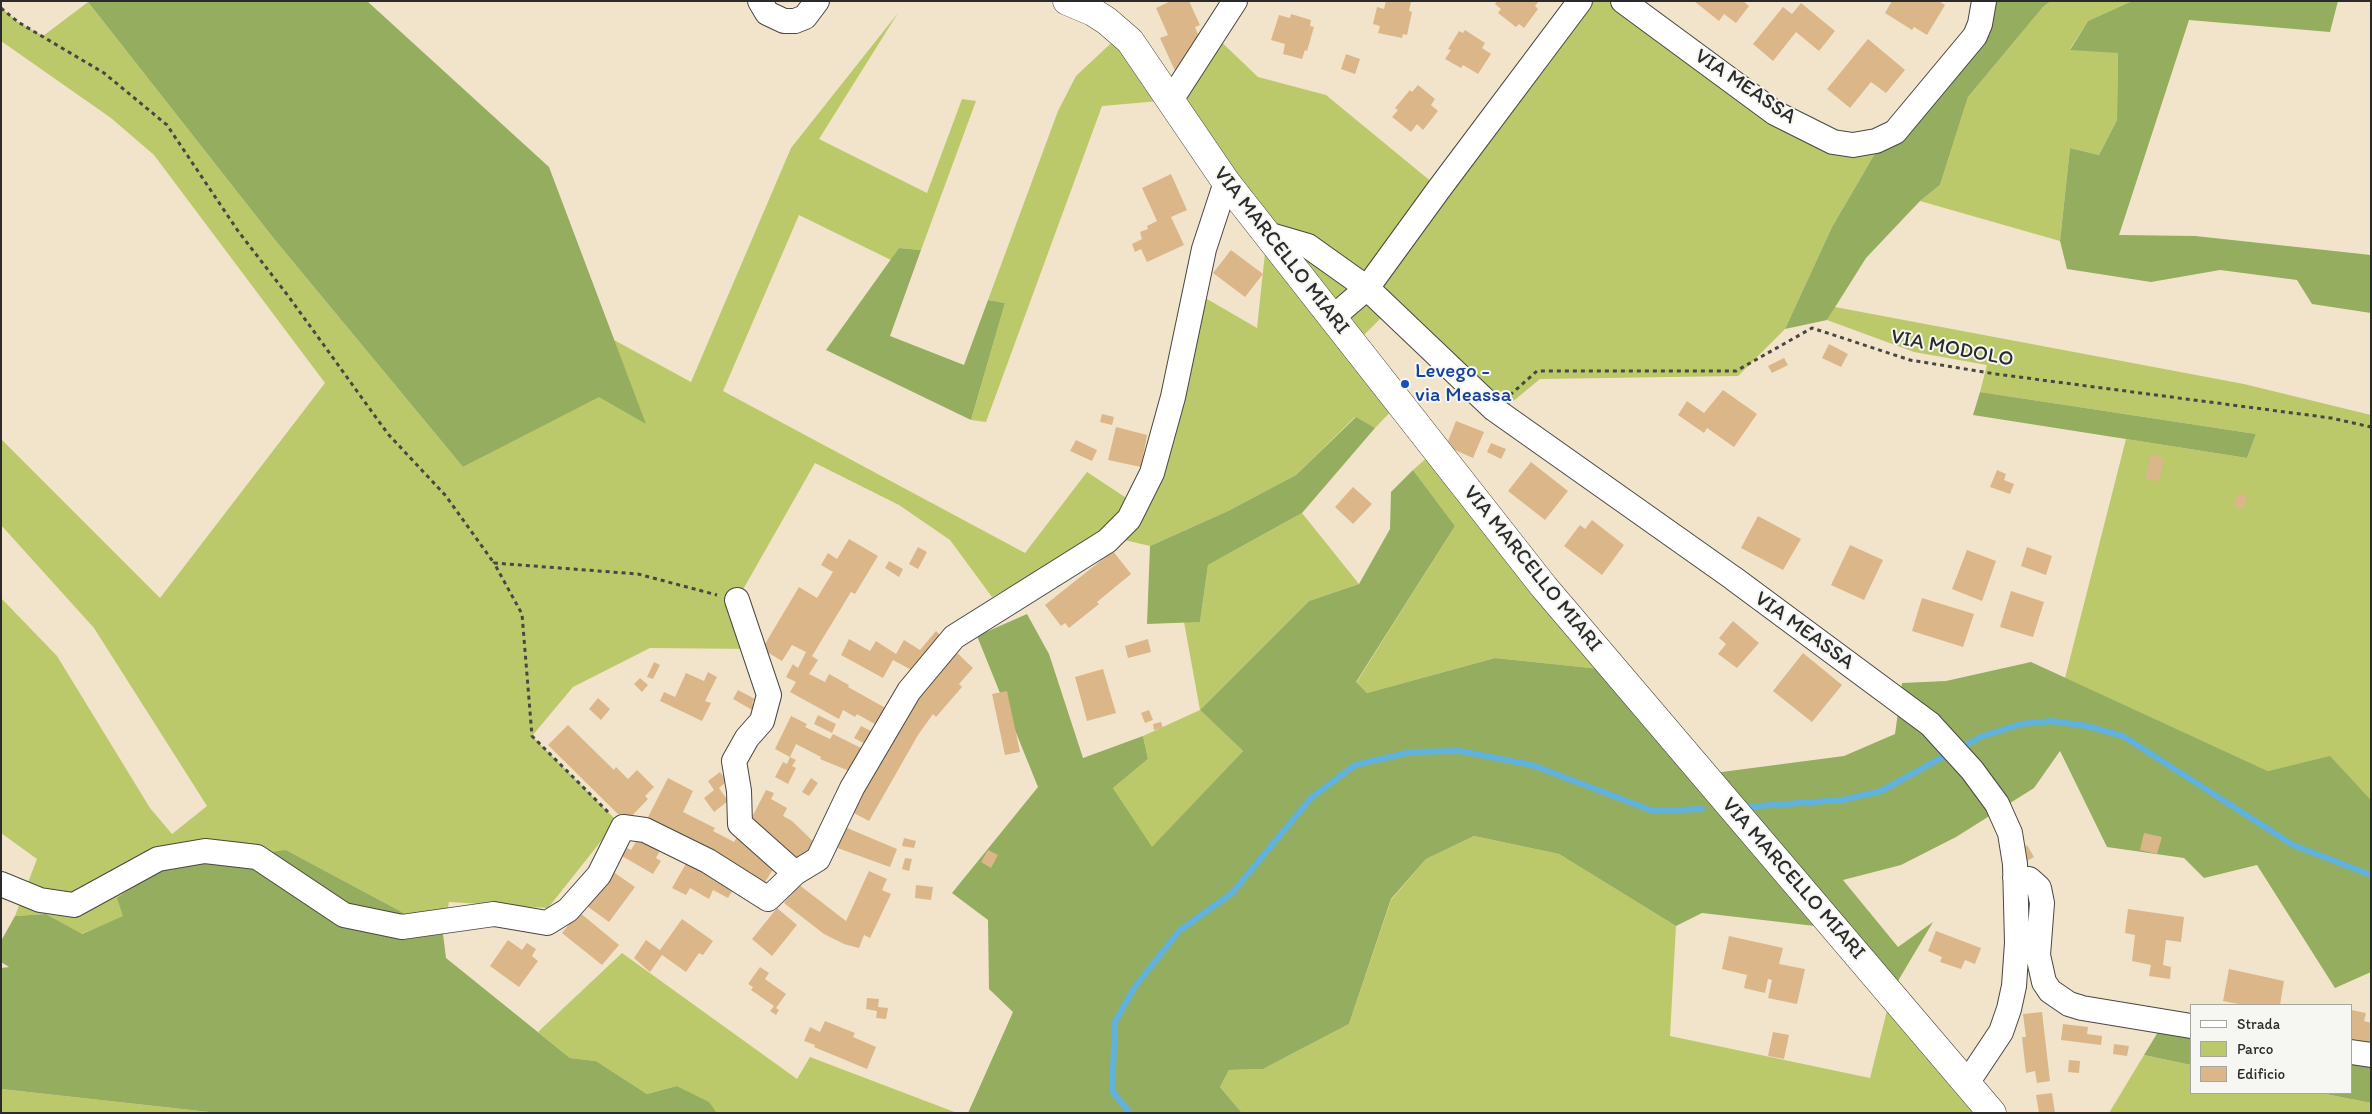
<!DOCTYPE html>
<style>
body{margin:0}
#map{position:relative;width:2372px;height:1114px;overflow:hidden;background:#f2e4cb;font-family:Itim,sans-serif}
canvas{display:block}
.frame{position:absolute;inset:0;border:2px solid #2b2b2b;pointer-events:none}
.legend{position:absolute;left:2190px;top:1004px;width:162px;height:90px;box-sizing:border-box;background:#f6f6f2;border:1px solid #a5a5a2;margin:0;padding:6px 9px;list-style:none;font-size:15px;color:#2b2b2b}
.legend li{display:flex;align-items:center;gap:10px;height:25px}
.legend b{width:25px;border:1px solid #a5a5a2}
</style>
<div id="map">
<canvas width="2372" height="1114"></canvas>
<div class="frame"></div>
<ul class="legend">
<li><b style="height:6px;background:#fff"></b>Strada</li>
<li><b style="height:14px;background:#bbc96b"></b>Parco</li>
<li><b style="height:14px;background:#dbb688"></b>Edificio</li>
</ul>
</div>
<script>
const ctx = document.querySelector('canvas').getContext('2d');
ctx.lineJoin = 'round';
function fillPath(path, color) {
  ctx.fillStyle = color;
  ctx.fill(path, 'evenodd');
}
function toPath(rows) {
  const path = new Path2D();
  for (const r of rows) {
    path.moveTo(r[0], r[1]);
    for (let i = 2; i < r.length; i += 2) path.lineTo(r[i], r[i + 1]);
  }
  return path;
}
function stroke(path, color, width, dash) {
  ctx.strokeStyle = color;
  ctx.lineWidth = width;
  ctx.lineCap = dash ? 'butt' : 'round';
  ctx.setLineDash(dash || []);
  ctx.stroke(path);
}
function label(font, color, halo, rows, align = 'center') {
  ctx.font = font + ' Itim,sans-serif';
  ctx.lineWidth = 4;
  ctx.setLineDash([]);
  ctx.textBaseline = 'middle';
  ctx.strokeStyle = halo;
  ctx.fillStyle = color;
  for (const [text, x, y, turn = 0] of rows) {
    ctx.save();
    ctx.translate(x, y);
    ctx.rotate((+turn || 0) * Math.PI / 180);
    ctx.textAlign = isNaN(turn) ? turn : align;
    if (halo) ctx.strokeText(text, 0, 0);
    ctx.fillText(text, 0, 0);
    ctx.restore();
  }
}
const green = toPath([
 [1580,1,1623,1,1833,139,1891,126,1832,227,1785,329,1738,376,1540,379,1505,408,1390,309,1355,344,1402,400,1375,428,1355,417,1296,475,1228,511,1150,546,1103,535,992,597,950,540,899,505,815,463,737,600,755,649,650,648,573,687,532,736,617,821,548,908,449,902,443,934,286,850,81,934,46,914,15,916,37,859,1,833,1,598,57,656,150,808,172,834,207,806,94,628,1,525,1,439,160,598,325,383,154,155,111,118,1,41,1,8,18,22,43,36,88,2,275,240,463,467,599,396,645,423,614,340,691,382,791,148,898,13,819,139,927,193,962,99,976,101,921,250,899,248,891,260,799,215,723,391,1025,553,1087,472,1137,505,1195,292,1257,328,1267,234,1171,100,1102,106,986,422,971,420,1005,303,988,300,1058,111,1076,76,1124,31,1170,99,1212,33,1258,77,1326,95,1439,188],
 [2051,1,2132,1,2088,21,2070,49,2118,52,2117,120,2099,155,2070,148,2060,241,1920,201,1940,185,1968,97,2043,7],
 [1835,307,2244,384,2371,415,2371,800,2330,757,2268,771,2065,678,2126,439,2247,458,2256,434,1980,392,1987,365,1914,352,1827,320],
 [1440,446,1629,672,1495,658,1367,693,1356,683,1455,526,1413,470],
 [1302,513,1359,584,1309,601,1200,710,1243,751,1152,848,1113,788,1148,759,1143,736,1200,710,1184,622,1200,622,1208,565],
 [1474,836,1559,854,1676,926,1670,1036,1870,1078,1892,991,1999,1113,1242,1113,1220,1087,1229,1070,1263,1069,1349,1024,1391,900,1426,859],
 [622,953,797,1079,810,1057,957,1113,717,1113,708,1102,677,1086,647,1094,596,1061,570,1058,538,1032],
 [2144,1055,2191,1065,2191,1093,2321,1093,2371,1103,2371,1113,2109,1113],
 [1,1089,218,1113,2,1113]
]);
const forest = toPath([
 [90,1,367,1,549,167,646,424,599,397,463,467,275,240,88,2],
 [1975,1,2051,1,2043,7,1968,97,1940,185,1920,201,1866,258,1827,320,1785,329,1832,227,1891,126,1968,32],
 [2132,1,2338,1,2330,32,2189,20,2119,235,2195,236,2371,255,2371,313,2312,304,2297,280,2220,270,2151,282,2067,269,2060,241,2070,148,2099,155,2117,120,2118,53,2070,50,2088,21],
 [899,248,921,250,890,336,964,365,988,300,1005,303,971,420,826,350],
 [1980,392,2256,434,2247,458,1973,415],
 [1356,417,1375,428,1302,513,1208,565,1200,622,1147,624,1150,546,1228,511,1296,475],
 [1413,470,1455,526,1356,682,1367,693,1495,658,1629,672,1714,773,1844,756,1895,734,1902,683,1946,681,2031,662,2268,771,2330,756,2371,800,2371,972,2335,988,2257,865,2204,878,2184,858,2107,847,2060,751,2034,788,1956,837,1901,865,1843,880,1898,947,1933,922,1892,991,1841,929,1702,913,1676,926,1559,854,1474,836,1426,859,1391,899,1349,1024,1263,1069,1229,1070,1220,1087,1242,1113,968,1113,1013,1012,989,989,988,920,952,893,1038,787,977,636,1027,614,1049,654,1083,758,1143,736,1148,759,1113,788,1152,847,1243,751,1200,710,1309,601,1359,584,1390,529,1391,492],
 [286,850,443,934,446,958,570,1058,596,1061,647,1094,677,1086,709,1102,717,1113,218,1113,1,1089,1,968,9,967,1,962,1,941,15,916,46,914,82,934,123,916,117,898,164,867],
 [2158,1032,2191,1037,2191,1065,2144,1055],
 [2351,1062,2371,1065,2371,1103,2321,1093,2351,1093]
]);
const stream = toPath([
 [1959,749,1980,737,2021,724,2052,721,2087,726,2123,736,2293,845,2371,875],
 [1744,807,1842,800,1881,791,1950,753],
 [1130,1113,1112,1091,1115,1022,1134,988,1179,931,1232,893,1311,798,1355,765,1411,752,1460,751,1532,765,1653,811,1702,809]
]);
const building = toPath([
 [1171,1,1189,1,1200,25,1195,27,1200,39,1176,73,1160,38,1168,35,1156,8],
 [1386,1,1411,2,1409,11,1412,12,1407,35,1403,34,1402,38,1378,33,1380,26,1373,24,1377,7,1384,9],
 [1497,1,1539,1,1535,6,1538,9,1524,28,1519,24,1516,27,1498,13,1501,9,1495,4],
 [1694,1,1743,1,1749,6,1736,23,1724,14,1719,21],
 [1892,1,1939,1,1945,5,1927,35,1914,27,1912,30,1885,13],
 [1801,3,1835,31,1819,51,1796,32,1773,61,1753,44,1783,7,1792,14],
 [1291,14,1311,20,1310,26,1314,27,1307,51,1305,50,1302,59,1283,54,1285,44,1271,40,1279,15,1290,18],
 [1465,30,1485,43,1482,48,1491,54,1478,74,1463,65,1461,68,1445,59,1451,50,1448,49,1459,31,1463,33],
 [1868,39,1905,70,1886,93,1871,82,1850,108,1827,89],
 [1346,54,1360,59,1355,74,1341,69],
 [1418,85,1435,99,1431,105,1438,111,1423,130,1417,124,1411,132,1392,117,1398,110,1395,108,1410,90,1412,92],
 [1171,174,1187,210,1171,217,1184,245,1147,262,1141,249,1135,252,1132,244,1142,239,1140,232,1148,229,1147,226,1157,221,1142,188],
 [1231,250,1263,274,1245,297,1213,273],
 [1829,344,1848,354,1841,367,1822,358],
 [1784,358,1788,365,1772,373,1768,366],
 [1723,390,1757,414,1734,447,1707,428,1704,433,1678,415,1687,401,1704,413],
 [1102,414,1114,417,1112,425,1100,422],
 [1456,421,1484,432,1473,458,1446,446],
 [1116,427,1147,435,1141,467,1108,460],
 [1076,440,1097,450,1092,461,1070,451],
 [1491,443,1506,449,1501,459,1487,452],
 [2151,455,2164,458,2159,481,2145,478],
 [1531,462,1568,491,1545,520,1508,491],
 [1997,470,2006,474,2004,480,2014,484,2010,494,1990,487],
 [1353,487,1372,504,1353,524,1335,507],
 [2238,493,2247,496,2243,509,2234,506],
 [1758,516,1801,539,1783,570,1741,548],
 [1592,520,1624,545,1602,575,1564,546,1580,525,1585,529],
 [849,539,878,556,855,594,851,592,812,656,818,660,809,674,825,682,829,674,849,685,848,687,889,710,880,727,857,714,855,717,843,710,839,719,790,692,796,682,786,677,793,664,798,668,806,652,792,645,782,661,762,649,799,587,817,598,833,572,821,565,828,553,837,559],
 [1850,545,1883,560,1864,600,1831,585],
 [918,547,927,552,918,569,909,564],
 [2027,547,2052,556,2046,575,2021,566],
 [1967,550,1996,561,1982,601,1952,589],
 [1113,551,1131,574,1097,602,1099,604,1069,628,1065,623,1061,626,1045,605],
 [889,561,903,569,899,577,885,568],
 [2011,591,2044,602,2033,637,2000,627],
 [1922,598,1974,614,1963,647,1912,631],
 [1733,621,1759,643,1737,668,1718,654,1726,644,1719,638],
 [936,631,945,640,917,673,893,660,883,678,841,655,849,639,870,651,876,641,896,654,904,640,920,650],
 [1148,639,1151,652,1128,658,1125,646],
 [954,650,973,668,959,684,962,687,936,717,933,714,918,735,869,821,848,810,897,719],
 [1803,653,1842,685,1812,722,1773,691],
 [654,662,660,665,653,679,647,677],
 [1103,669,1116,713,1087,721,1075,677],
 [708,672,717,677,705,701,711,703,702,721,660,701,664,692,675,697,686,673,704,681],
 [640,678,648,685,642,692,634,684],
 [738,690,755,699,752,703,757,705,754,711,733,699],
 [1007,691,1020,752,1005,755,992,694],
 [598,698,610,709,601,720,589,709],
 [1149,710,1153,720,1145,723,1141,713],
 [818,715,836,724,832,733,814,724],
 [791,716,807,724,805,727,830,739,833,734,865,750,854,773,820,759,821,757,796,744,790,757,796,760,792,766,796,768,788,784,775,777,783,762,787,764,790,757,775,749],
 [1161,722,1163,728,1154,730,1153,724],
 [568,725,614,770,616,767,628,779,637,770,654,787,645,796,648,799,626,822,548,745],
 [861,726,875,733,869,746,854,738],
 [720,772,727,781,719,788,728,801,714,812,704,798,714,790,708,781],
 [668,778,693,791,683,812,715,828,713,831,734,842,740,833,764,847,758,857,775,866,762,887,645,823],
 [811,778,818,783,809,796,802,792],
 [766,790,774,793,771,799,787,808,783,816,792,821,818,846,802,863,773,836,748,825],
 [840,825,897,849,890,867,832,846],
 [2144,833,2162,837,2157,854,2140,850],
 [640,835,662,847,656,858,661,861,653,874,622,856,627,848,631,850],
 [904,838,916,841,914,848,902,846],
 [2027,845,2034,857,2027,861,2021,849],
 [988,850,998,855,991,868,981,862],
 [905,858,912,859,909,871,902,869],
 [688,860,735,886,728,898,713,890,709,899,690,888,686,895,672,888],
 [612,871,635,887,609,922,587,906],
 [869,871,887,879,882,890,891,894,870,938,864,935,859,948,844,944,824,934,784,903,798,884,846,921],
 [916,885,933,887,931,900,915,898],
 [777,908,797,925,772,956,752,939],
 [2128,909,2184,917,2181,942,2166,940,2163,965,2171,967,2170,979,2149,976,2151,965,2132,961,2135,935,2125,933],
 [579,912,619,945,602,965,562,933],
 [682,919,713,941,703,955,699,953,686,972,662,955,650,972,634,958,646,940,660,950],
 [1936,931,1981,948,1975,964,1965,960,1961,969,1940,962,1942,957,1928,951],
 [1729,936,1783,948,1779,964,1805,969,1797,1004,1768,998,1772,980,1768,979,1765,993,1744,988,1747,975,1722,969],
 [508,940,522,950,527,943,536,949,532,956,538,961,519,987,490,966],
 [760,967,769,973,765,979,786,994,776,1008,779,1010,776,1015,770,1011,774,1006,751,990,753,987,748,984],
 [2229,969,2284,981,2280,1005,2244,1005,2223,1001],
 [867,998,879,999,878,1007,888,1008,886,1019,876,1018,877,1011,866,1009],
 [2351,1010,2366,1013,2364,1021,2371,1023,2371,1049,2351,1045],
 [2042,1012,2050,1081,2037,1083,2035,1071,2026,1073,2022,1037,2026,1037,2023,1014],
 [825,1021,855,1033,853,1037,876,1047,867,1069,814,1047,815,1045,804,1041,810,1027,820,1032],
 [2063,1024,2088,1027,2087,1034,2102,1036,2101,1045,2061,1040],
 [1773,1032,1789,1035,1784,1059,1768,1056],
 [2114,1044,2129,1046,2127,1056,2113,1054],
 [2069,1060,2080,1061,2079,1073,2068,1072],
 [2052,1093,2055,1113,2039,1113,2036,1095]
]);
const path = toPath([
 [1,8,18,22,104,73,167,125,238,231,289,297,388,434,446,496,494,563],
 [1510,395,1537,371,1736,371,1812,328,1910,360,1996,374,2331,418,2371,427],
 [608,812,532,736,522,614,494,563,638,574,717,595]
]);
const minor = toPath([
 [760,1,767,13,784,21,795,21,805,17,817,1],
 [1623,1,1775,113,1833,142,1853,145,1876,141,1895,132,1975,36,1980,24,1984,1],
 [1171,100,1235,1],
 [1267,234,1308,246,1367,288,1494,409,1733,578,1930,724,1972,770,1997,804,2010,833,2015,864,2017,943,2014,986,2009,1009,2001,1032,1967,1083],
 [1332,318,1367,288,1439,189,1580,1],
 [795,873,818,859,852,788,909,691,954,637,1107,541,1129,519,1152,473,1173,397,1204,249,1226,182],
 [2015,878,2029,879,2039,888,2042,903,2038,955,2044,982,2050,991,2069,1004,2082,1008,2191,1026],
 [1,884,40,900,74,905,158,859,205,851,257,857,344,915,402,927,494,914,547,923,568,910,599,875,623,827,645,830,708,861,768,899,795,873,740,824,739,791,734,761,747,738,762,721,769,695,737,600],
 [2351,1052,2371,1055]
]);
const major = toPath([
 [1067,1,1093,12,1107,21,1130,41,1226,182,1544,587,1992,1113]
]);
const markers = [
 [1405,384,5,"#1a4fb4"]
];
const streetNames = [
 ["VIA MEASSA",1745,87,34],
 ["VIA MARCELLO MIARI",1281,251,52],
 ["VIA MODOLO",1952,349,11],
 ["VIA MARCELLO MIARI",1532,569,51],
 ["VIA MEASSA",1804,631,36],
 ["VIA MARCELLO MIARI",1793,879,49]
];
const transitNames = [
 ["Levego -",1415,372],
 ["via Meassa",1415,396]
];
fillPath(green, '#bbc96b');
fillPath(forest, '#94ad5f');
stroke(stream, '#61b2dc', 6);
fillPath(building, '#dbb688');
stroke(minor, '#494743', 26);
stroke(major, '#494743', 29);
stroke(path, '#494743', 3, [4, 4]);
stroke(minor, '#fff', 24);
stroke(major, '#fff', 28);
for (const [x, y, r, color] of markers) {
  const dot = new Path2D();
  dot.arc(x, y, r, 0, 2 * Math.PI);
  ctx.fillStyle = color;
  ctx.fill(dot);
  stroke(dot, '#f6f6f2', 2);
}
label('21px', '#2b2b2b', '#f6f6f2', streetNames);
label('21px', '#164399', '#f6f6f2', transitNames, 'left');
</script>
